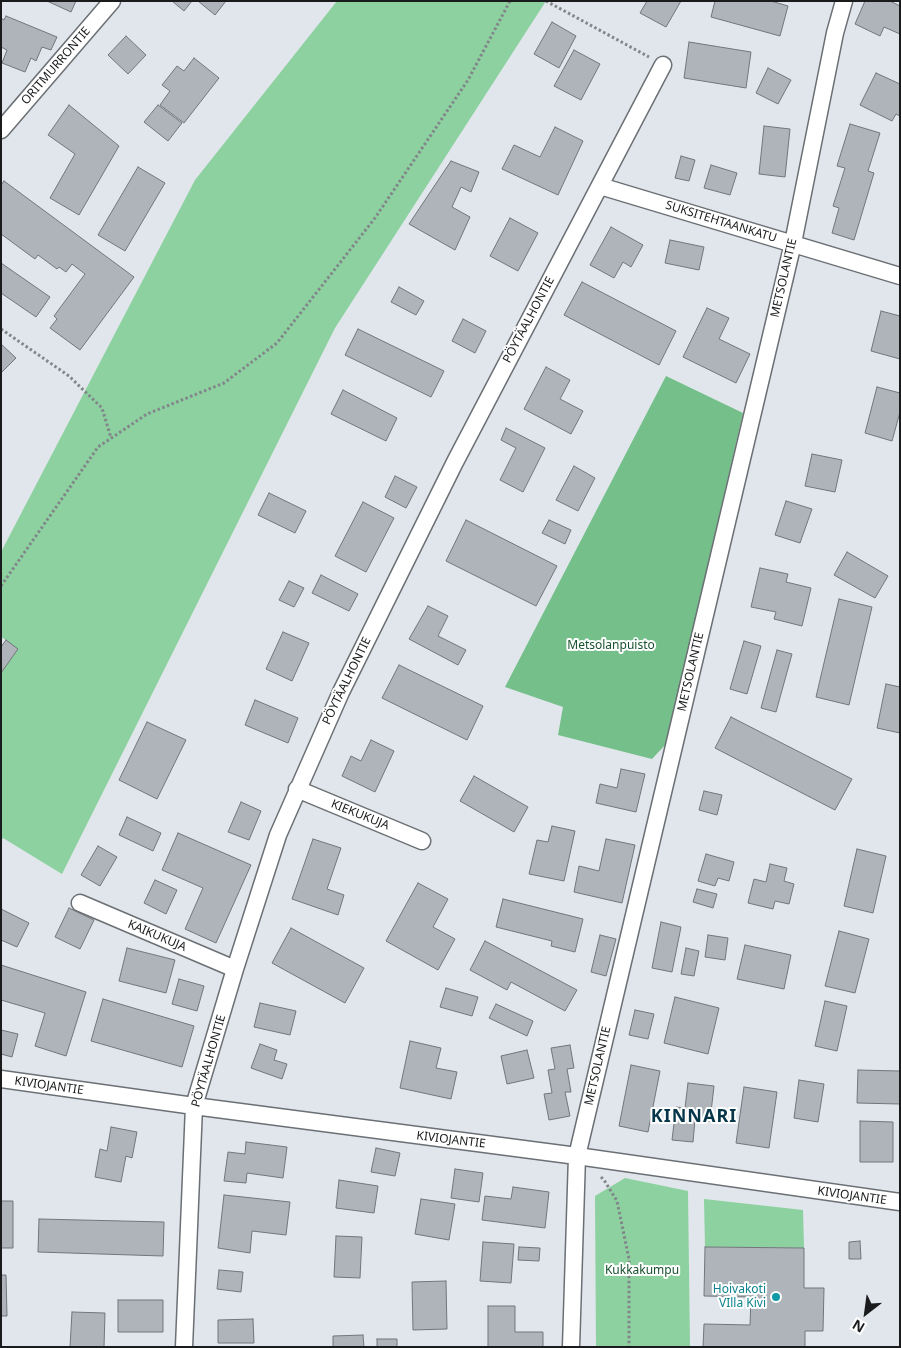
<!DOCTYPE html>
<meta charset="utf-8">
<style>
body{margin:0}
#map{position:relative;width:901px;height:1348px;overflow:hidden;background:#e0e6eb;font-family:"Noto Sans",sans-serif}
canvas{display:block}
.frame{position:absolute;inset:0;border:2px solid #191b1d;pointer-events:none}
.north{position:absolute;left:841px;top:1288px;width:50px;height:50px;-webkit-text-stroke:4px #fff;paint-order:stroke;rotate:210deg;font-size:14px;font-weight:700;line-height:20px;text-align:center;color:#191b1d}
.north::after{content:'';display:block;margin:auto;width:18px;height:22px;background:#191b1d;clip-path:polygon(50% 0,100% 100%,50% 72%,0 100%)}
</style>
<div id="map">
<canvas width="901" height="1348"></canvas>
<div class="frame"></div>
<div class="north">N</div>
</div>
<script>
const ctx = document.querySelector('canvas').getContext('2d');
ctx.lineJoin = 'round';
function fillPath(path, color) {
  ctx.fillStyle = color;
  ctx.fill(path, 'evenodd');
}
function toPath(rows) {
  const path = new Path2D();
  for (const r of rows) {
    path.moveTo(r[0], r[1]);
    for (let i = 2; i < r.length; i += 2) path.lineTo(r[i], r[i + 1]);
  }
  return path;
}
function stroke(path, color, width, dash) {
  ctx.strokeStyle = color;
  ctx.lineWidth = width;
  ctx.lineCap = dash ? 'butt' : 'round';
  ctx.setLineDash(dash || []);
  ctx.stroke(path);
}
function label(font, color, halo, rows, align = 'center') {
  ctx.font = font + ' "Noto Sans",sans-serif';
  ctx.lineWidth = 4;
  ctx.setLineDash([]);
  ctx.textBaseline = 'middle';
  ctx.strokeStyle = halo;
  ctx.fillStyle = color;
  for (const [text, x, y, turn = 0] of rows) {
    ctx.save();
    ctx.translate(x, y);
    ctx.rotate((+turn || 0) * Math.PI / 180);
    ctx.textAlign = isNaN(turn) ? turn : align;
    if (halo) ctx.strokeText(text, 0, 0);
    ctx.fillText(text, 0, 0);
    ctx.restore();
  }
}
const green = toPath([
 [337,1,546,1,335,328,62,874,3,838,1,841,1,647,6,640,1,637,1,552,195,180],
 [625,1178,688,1191,690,1347,596,1347,595,1196],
 [704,1199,803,1210,804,1248,705,1247]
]);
const forest = toPath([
 [666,376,743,413,666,744,652,759,558,735,563,707,505,687]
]);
const building = toPath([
 [47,1,76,1,71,12,47,1],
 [172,1,192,1,184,11,172,1],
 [198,1,226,1,215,15,198,1],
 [647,1,681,1,666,27,640,13,647,1],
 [715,1,771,1,788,6,780,36,711,17,715,1],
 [865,1,890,1,900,6,900,34,884,27,880,36,855,24,865,1],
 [6,16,57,37,51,50,42,47,36,61,31,58,25,72,2,63,7,50,1,47,1,18,4,20,6,16],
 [552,22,576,36,559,68,534,54,552,22],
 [126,36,146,55,128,74,108,55,126,36],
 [689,42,751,52,746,88,684,78,689,42],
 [574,50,600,64,581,100,554,86,574,50],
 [194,58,219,78,184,123,160,105,170,91,162,85,177,66,184,71,194,58],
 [768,68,791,80,778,104,756,93,768,68],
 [876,73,900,84,900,116,896,114,892,121,860,105,876,73],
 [69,105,119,146,79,215,50,198,75,154,48,135,69,105],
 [158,105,182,123,168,141,144,122,158,105],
 [850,124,880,133,868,171,874,173,854,240,832,233,839,208,833,206,845,168,837,166,850,124],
 [764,126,790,129,785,177,759,174,764,126],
 [555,127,583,141,558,195,502,169,514,145,540,157,555,127],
 [681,156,695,160,689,181,675,178,681,156],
 [451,161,479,172,471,192,461,187,452,207,470,217,455,250,409,224,451,161],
 [711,165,737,173,730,195,704,188,711,165],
 [138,167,165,183,125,251,98,235,138,167],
 [4,181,134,277,80,350,50,328,57,319,54,316,85,274,72,264,66,272,59,267,57,269,38,255,35,259,1,234,1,185,4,181],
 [510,218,538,233,518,271,490,256,510,218],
 [611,227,643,245,631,267,623,262,614,278,590,265,611,227],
 [670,240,704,247,699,270,665,263,670,240],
 [1,263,50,297,36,317,1,293,1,263],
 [582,282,676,331,659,365,564,315,582,282],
 [399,287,424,301,416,315,391,302,399,287],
 [707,308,729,318,719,339,750,354,736,383,683,357,707,308],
 [881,311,900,316,900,359,871,351,881,311],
 [463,319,486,331,475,353,452,341,463,319],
 [358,329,444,371,431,397,345,355,358,329],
 [1,344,16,358,1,373,1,344],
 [546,367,570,380,560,399,583,411,571,434,524,409,546,367],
 [877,387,900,393,900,412,892,441,865,433,877,387],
 [343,390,397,418,386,441,331,414,343,390],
 [506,428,545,448,523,492,500,480,516,448,501,440,506,428],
 [812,454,842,460,835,492,805,486,812,454],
 [574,466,595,478,578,511,556,500,574,466],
 [395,476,417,487,406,508,385,497,395,476],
 [269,493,306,511,295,533,258,515,269,493],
 [786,501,812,509,800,543,775,535,786,501],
 [363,502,394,518,366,572,335,556,363,502],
 [466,520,557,566,536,606,446,561,466,520],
 [549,520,571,530,565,544,542,533,549,520],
 [847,552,888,576,875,598,834,575,847,552],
 [760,568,788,574,786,582,811,588,802,626,774,619,776,612,751,607,760,568],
 [321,575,358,594,349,611,312,593,321,575],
 [289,581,304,588,294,607,279,600,289,581],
 [839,599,872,607,849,705,816,697,839,599],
 [428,606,448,616,438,636,466,650,458,665,409,639,428,606],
 [283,632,309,643,292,681,266,669,283,632],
 [6,640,18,649,1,673,1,647,6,640],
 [744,641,761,646,747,694,730,689,744,641],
 [777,650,792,654,776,712,761,708,777,650],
 [399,665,483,706,467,740,382,698,399,665],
 [886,684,900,687,900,733,877,728,886,684],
 [255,700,298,718,288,743,245,725,255,700],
 [731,717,852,779,835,810,715,748,731,717],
 [147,722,186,740,157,799,119,780,147,722],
 [371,740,394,751,375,792,342,776,351,756,361,761,371,740],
 [621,769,645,774,636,812,596,803,600,784,617,788,621,769],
 [474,776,528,807,514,832,460,801,474,776],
 [704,791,722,795,717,815,699,810,704,791],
 [241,802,261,811,249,840,228,832,241,802],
 [127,817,161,833,153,851,119,835,127,817],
 [552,826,575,831,564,881,529,874,537,840,548,842,552,826],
 [178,833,251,865,216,943,185,929,203,888,162,870,178,833],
 [313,839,341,848,327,889,344,895,338,915,292,899,313,839],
 [606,839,635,845,622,903,574,892,579,866,599,871,606,839],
 [98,846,117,857,100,886,81,875,98,846],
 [857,849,886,856,873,913,844,906,857,849],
 [706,854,734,862,729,881,718,878,715,886,698,881,706,854],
 [770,864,787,868,784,881,794,884,789,904,775,901,773,909,748,903,754,879,766,882,770,864],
 [155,880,177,890,166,914,144,903,155,880],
 [418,883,448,899,433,927,455,939,438,970,386,941,418,883],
 [697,889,717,894,713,908,693,902,697,889],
 [503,899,583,919,575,952,551,946,552,941,496,927,503,899],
 [69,908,94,920,80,949,55,937,69,908],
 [1,909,29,923,17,947,1,940,1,909],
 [661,922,681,927,672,972,652,968,661,922],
 [291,928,364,968,345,1003,272,963,291,928],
 [839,931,869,939,855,993,825,986,839,931],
 [600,935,616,939,606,976,591,972,600,935],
 [708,935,728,938,725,960,705,957,708,935],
 [485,941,577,990,565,1011,511,982,507,990,470,970,485,941],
 [745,945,791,955,784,989,737,979,745,945],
 [127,948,175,960,166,993,119,981,127,948],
 [686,948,699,951,694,976,681,974,686,948],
 [1,965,86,992,66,1056,35,1046,45,1013,1,1000,1,965],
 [179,979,204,986,197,1011,172,1004,179,979],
 [446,988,478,997,472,1016,440,1007,446,988],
 [675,997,719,1008,708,1054,664,1043,675,997],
 [103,999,194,1026,182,1067,91,1041,103,999],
 [825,1001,847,1006,837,1051,815,1046,825,1001],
 [260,1003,296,1011,290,1035,254,1027,260,1003],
 [496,1004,533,1021,527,1036,489,1018,496,1004],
 [635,1010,654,1014,648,1039,629,1035,635,1010],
 [1,1030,18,1034,12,1057,1,1054,1,1030],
 [410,1041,441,1048,436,1068,457,1072,451,1099,400,1088,410,1041],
 [260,1044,277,1050,274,1060,287,1064,282,1079,251,1068,260,1044],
 [570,1045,574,1068,567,1069,571,1092,565,1092,570,1116,549,1120,544,1094,552,1093,548,1070,555,1069,551,1048,570,1045],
 [527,1050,534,1078,507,1084,501,1056,527,1050],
 [631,1065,660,1071,648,1132,619,1126,631,1065],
 [858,1070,900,1071,900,1104,857,1103,858,1070],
 [799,1080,824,1084,818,1122,794,1118,799,1080],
 [688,1083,714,1086,710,1121,695,1120,693,1142,672,1140,676,1107,685,1108,688,1083],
 [744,1087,777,1092,769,1148,736,1143,744,1087],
 [860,1121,893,1122,893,1162,860,1162,860,1121],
 [111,1127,137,1132,132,1158,126,1156,121,1182,95,1177,100,1149,107,1151,111,1127],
 [246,1142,287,1147,283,1178,247,1173,246,1183,224,1181,228,1152,245,1154,246,1142],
 [376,1148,400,1153,395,1176,371,1172,376,1148],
 [455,1169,483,1173,479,1202,451,1198,455,1169],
 [339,1180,378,1186,374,1213,336,1208,339,1180],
 [513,1187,549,1192,545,1228,482,1220,485,1196,511,1199,513,1187],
 [224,1195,290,1202,286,1235,252,1231,250,1253,218,1248,224,1195],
 [421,1199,455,1204,449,1240,415,1234,421,1199],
 [1,1201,13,1201,13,1248,1,1248,1,1201],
 [39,1219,164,1222,163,1256,38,1252,39,1219],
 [336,1236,362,1237,360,1278,334,1277,336,1236],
 [860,1241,861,1259,849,1259,849,1242,860,1241],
 [483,1242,514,1244,511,1283,480,1281,483,1242],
 [519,1247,540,1248,539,1261,518,1260,519,1247],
 [705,1247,804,1248,804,1288,824,1288,823,1331,805,1331,805,1347,703,1347,704,1324,750,1325,751,1297,704,1296,705,1247],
 [219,1270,243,1272,241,1292,217,1289,219,1270],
 [1,1275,6,1275,7,1316,1,1316,1,1275],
 [446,1281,447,1329,413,1330,412,1282,446,1281],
 [118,1300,163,1300,163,1332,118,1332,118,1300],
 [488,1306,515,1306,515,1332,543,1332,543,1347,488,1347,488,1306],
 [72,1312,105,1313,104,1347,70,1347,72,1312],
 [253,1319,254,1343,218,1343,218,1320,253,1319],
 [363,1335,364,1347,333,1347,333,1336,363,1335],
 [377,1339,397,1339,397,1347,377,1347,377,1339]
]);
const path = toPath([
 [546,1,649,57],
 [1,329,69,376,102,408,111,438],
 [1,586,98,447,147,414,224,383,277,343,375,218,468,80,510,1],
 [601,1177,604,1180,617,1201,629,1259,629,1347]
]);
const street = toPath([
 [1,130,112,1],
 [600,186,900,276],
 [297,789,422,841],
 [80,903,235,969],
 [1,1079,194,1106,577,1156,900,1202],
 [184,1347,194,1106,235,969,278,835,341,692,455,462,663,65],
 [571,1347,577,1156,793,243,835,33,844,1]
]);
const markers = [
 [776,1297,5,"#0f9aa8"]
];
const streetNames = [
 ["ORITMURRONTIE",56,66,-49],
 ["SUKSITEHTAANKATU",721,222,17],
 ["METSOLANTIE",784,278,-77],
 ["PÖYTÄALHONTIE",529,320,-62],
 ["METSOLANTIE",691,672,-77],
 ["PÖYTÄALHONTIE",347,681,-64],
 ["KIEKUKUJA",360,815,22],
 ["KAIKUKUJA",157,936,23],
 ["PÖYTÄALHONTIE",209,1061,-74],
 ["METSOLANTIE",598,1066,-77],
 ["KIVIOJANTIE",49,1086,8],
 ["KIVIOJANTIE",451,1140,7],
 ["KIVIOJANTIE",852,1196,8]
];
const parkNames = [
 ["Metsolanpuisto",611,646],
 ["Kukkakumpu",642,1271]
];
const cultureNames = [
 ["Hoivakoti",766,1290],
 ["VIlla Kivi",766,1304]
];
const districtNames = [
 ["KINNARI",694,1117]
];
fillPath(green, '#8cd19f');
fillPath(forest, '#74bf8a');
fillPath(building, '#aeb4b9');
stroke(building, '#71767b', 1);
stroke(street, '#6b7075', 19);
stroke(path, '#82868a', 3, [2.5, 2.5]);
stroke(street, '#fff', 16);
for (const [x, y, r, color] of markers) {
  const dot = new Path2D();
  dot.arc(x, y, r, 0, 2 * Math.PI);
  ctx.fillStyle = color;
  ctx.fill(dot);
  stroke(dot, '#fff', 2);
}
label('12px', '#191b1d', '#fff', streetNames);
label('12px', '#18502d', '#fff', parkNames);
label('12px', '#0d838f', '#fff', cultureNames, 'right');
ctx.letterSpacing = '1px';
label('bold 18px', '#06364a', '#fff', districtNames);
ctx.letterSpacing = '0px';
</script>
